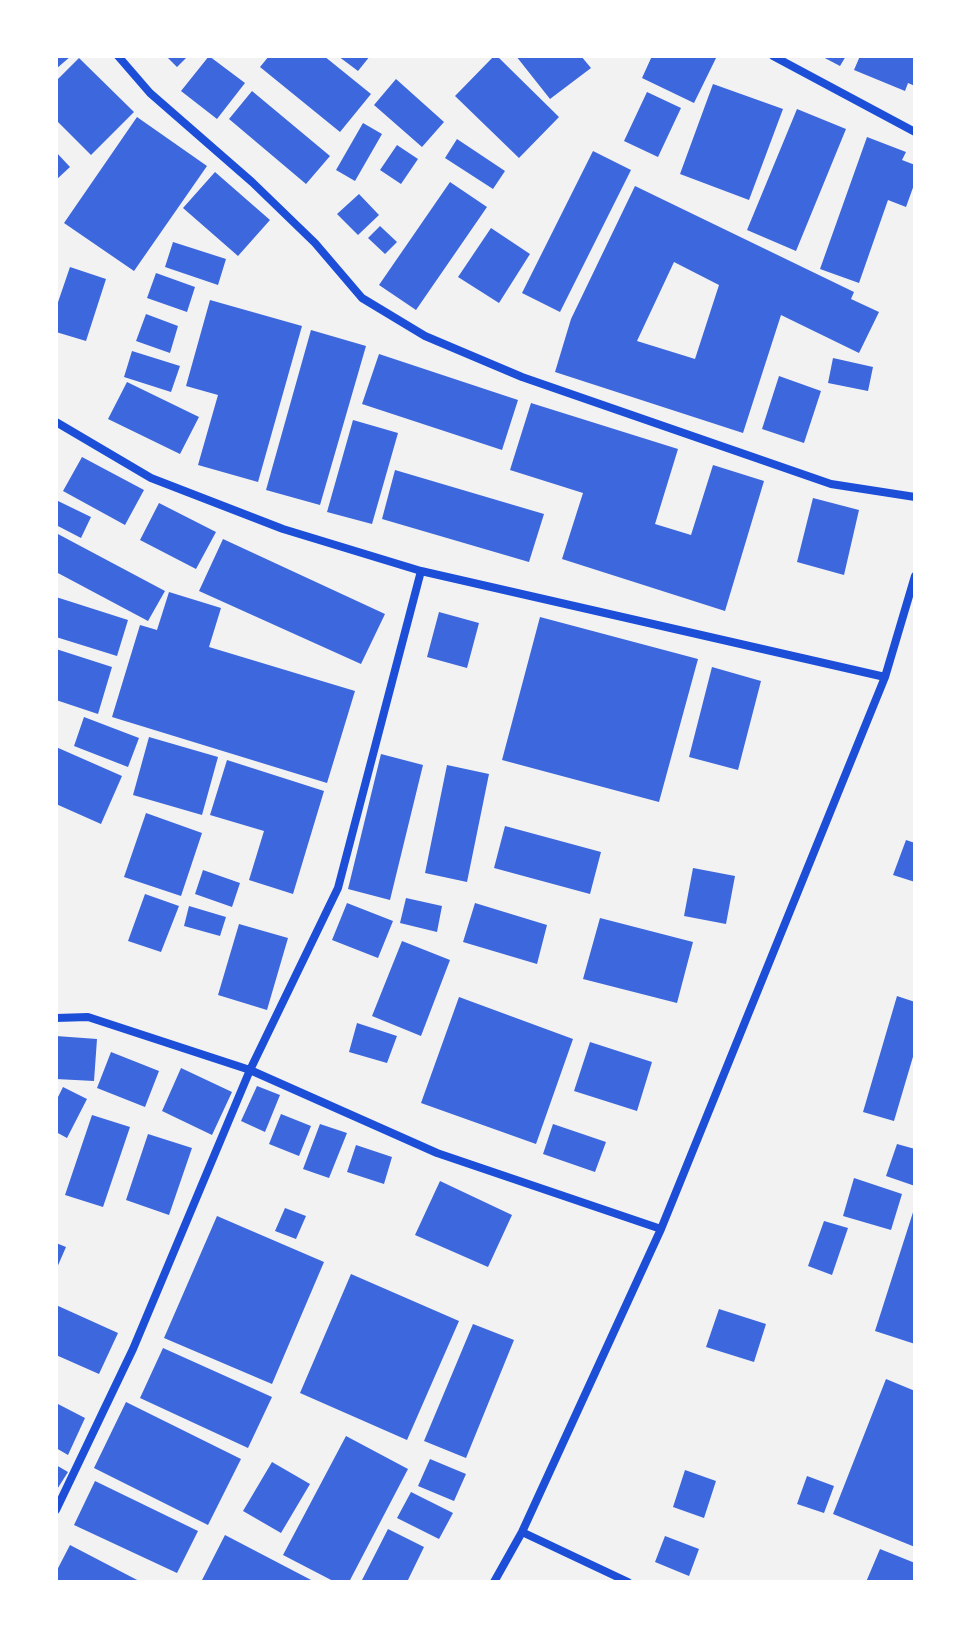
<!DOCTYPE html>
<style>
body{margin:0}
#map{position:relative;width:971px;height:1638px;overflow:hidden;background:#f2f2f2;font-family:Inter,sans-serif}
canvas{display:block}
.frame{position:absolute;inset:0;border:58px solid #fff;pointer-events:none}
</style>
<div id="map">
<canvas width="971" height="1638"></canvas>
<div class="frame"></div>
</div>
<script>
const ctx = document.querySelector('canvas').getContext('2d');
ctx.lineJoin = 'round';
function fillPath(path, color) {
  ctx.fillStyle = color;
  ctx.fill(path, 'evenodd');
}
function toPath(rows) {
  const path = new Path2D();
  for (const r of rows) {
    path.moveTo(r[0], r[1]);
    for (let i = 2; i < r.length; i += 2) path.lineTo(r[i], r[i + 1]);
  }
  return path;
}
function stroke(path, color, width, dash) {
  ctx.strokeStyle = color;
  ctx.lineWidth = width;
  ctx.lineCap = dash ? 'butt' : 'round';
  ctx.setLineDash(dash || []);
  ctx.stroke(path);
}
const building = toPath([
 [56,56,71,56,56,69],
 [166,56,188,56,177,67],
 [209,56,245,83,217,119,181,91],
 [269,56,324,56,371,94,340,132,260,67],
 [338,56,370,56,358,71],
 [494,56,497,56,559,117,519,158,455,96],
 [516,56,581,56,591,68,550,99],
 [652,56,717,56,694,103,642,78],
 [821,56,846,56,840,66],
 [860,56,915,56,915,86,908,83,905,91,854,70],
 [79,58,134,112,91,155,56,120,56,81],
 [396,79,444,122,422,147,374,105],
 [713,84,783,109,749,200,680,174],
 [252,91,330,156,306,184,229,119],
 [647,92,681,108,658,157,624,141],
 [797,109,846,129,796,251,747,230],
 [137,117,207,166,134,271,64,223],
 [363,123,382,134,355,181,336,170],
 [867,137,906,152,902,160,915,165,915,182,906,207,888,200,859,283,820,269],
 [457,139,505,171,493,189,445,158],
 [397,145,418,159,401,184,380,170],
 [593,151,631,170,560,312,522,293],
 [56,152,70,167,56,180],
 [215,172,270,220,238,256,183,208],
 [450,182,487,207,416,310,379,285],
 [635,186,854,292,851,299,879,312,859,353,781,315,743,433,555,372,571,319],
 [674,262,719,285,695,359,637,341],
 [359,194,379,215,358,235,337,214],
 [380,226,397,242,385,254,368,238],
 [491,228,530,254,499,303,458,277],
 [173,242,226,259,218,285,165,267],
 [70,267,106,279,86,341,56,332,56,308],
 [156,273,195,287,187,312,147,298],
 [210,300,302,326,258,482,198,465,218,395,186,386],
 [146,314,178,326,170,353,136,341],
 [311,330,366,346,320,505,266,490],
 [132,351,180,366,171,392,124,377],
 [379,354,518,400,502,450,362,404],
 [833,358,873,367,868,391,828,383],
 [779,376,821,391,804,443,762,429],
 [127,382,199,417,180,454,108,419],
 [531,403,678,449,655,524,691,535,713,465,764,481,725,611,562,559,583,493,510,470],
 [353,420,398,433,372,524,327,512],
 [82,457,144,490,125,525,63,491],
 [395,470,544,514,529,562,382,519],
 [813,498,859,510,844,575,797,562],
 [58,501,91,517,81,538,56,525],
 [159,503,216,532,196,569,140,540],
 [56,533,165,591,148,621,56,572],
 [223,539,385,614,361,664,199,591],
 [169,592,221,608,209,647,355,691,327,783,112,717,140,625,157,630],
 [56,597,128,620,117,656,56,637],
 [439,612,479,623,467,668,427,657],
 [540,617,698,659,659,802,502,760],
 [56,649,112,667,98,714,56,700],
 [712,667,761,681,738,770,689,757],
 [84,717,139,738,128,767,74,746],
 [149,737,218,757,202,815,133,795],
 [56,747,122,776,101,824,56,804],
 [381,754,423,765,390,900,348,889],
 [227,760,324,791,293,894,249,880,264,831,210,815],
 [447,765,489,774,467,882,425,873],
 [146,813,202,833,181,896,124,877],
 [505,826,601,852,590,894,494,868],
 [906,840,915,843,915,882,893,875],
 [693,868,735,876,726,924,684,916],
 [203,870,240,883,232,907,195,894],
 [145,894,179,906,161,952,128,941],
 [406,898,442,906,437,932,400,923],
 [347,903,393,921,378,958,332,940],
 [475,903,547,925,537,964,463,942],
 [189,906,226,917,220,936,184,926],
 [600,918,693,942,677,1003,583,979],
 [239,924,288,938,267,1010,218,995],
 [402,941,450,960,421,1036,372,1016],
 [897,996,915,1002,915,1050,894,1121,863,1112],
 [459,997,573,1039,536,1144,421,1103],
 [357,1023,397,1036,387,1063,349,1052],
 [56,1036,97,1039,94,1081,56,1079],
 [590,1042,652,1062,637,1111,574,1091],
 [111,1052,159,1071,145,1107,97,1088],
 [181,1068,232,1092,212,1135,162,1111],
 [257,1086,280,1095,265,1132,241,1121],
 [63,1087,87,1099,67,1138,56,1132,56,1101],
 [281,1114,311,1126,299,1156,269,1144],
 [92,1115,130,1127,103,1207,65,1195],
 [320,1124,347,1133,329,1178,303,1169],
 [553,1124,606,1142,595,1172,543,1154],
 [148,1134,192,1148,169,1215,126,1200],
 [897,1144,915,1149,915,1186,886,1176],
 [356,1145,392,1157,384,1184,347,1172],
 [854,1178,902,1194,891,1230,843,1216],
 [440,1181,512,1215,488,1267,415,1235],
 [915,1206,915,1344,875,1331],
 [285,1208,306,1216,296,1239,275,1231],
 [217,1216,324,1262,272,1384,164,1338],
 [824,1221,848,1228,832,1275,808,1266],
 [56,1243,66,1247,56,1270],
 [351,1274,459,1321,407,1440,300,1393],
 [56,1305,118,1333,99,1374,56,1355],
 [719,1309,766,1324,754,1362,706,1347],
 [473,1324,514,1340,466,1458,424,1441],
 [163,1348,272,1397,248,1448,140,1398],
 [886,1379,915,1391,915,1547,833,1514],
 [126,1402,241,1459,208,1525,94,1468],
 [56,1403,85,1418,68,1455,56,1448],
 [346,1436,408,1469,349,1582,335,1582,283,1555],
 [430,1459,466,1474,454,1501,418,1486],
 [272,1462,310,1484,281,1533,243,1511],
 [56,1465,68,1472,56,1491],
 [685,1470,716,1481,704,1518,673,1507],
 [807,1476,834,1486,824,1513,797,1504],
 [95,1481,198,1531,177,1573,74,1525],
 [411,1492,453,1513,439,1539,397,1518],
 [388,1529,424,1547,407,1582,361,1582],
 [225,1535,315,1582,201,1582],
 [665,1536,699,1549,689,1576,655,1562],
 [70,1545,141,1582,56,1582,56,1572],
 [880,1549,915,1563,915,1582,866,1582]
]);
const minor = toPath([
 [118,56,150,93,252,182,315,243,362,298,425,336,522,377,831,484,915,497],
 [773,56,915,132],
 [56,422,151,478,283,529,421,571,885,677],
 [56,1018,88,1017,250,1070,437,1153,661,1229],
 [56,1510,133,1349,250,1070,338,888,421,571],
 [522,1532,628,1582],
 [494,1582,522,1532,661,1229,885,677,915,576]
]);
fillPath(building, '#3d67dc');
stroke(minor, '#1d4ed8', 8);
</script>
